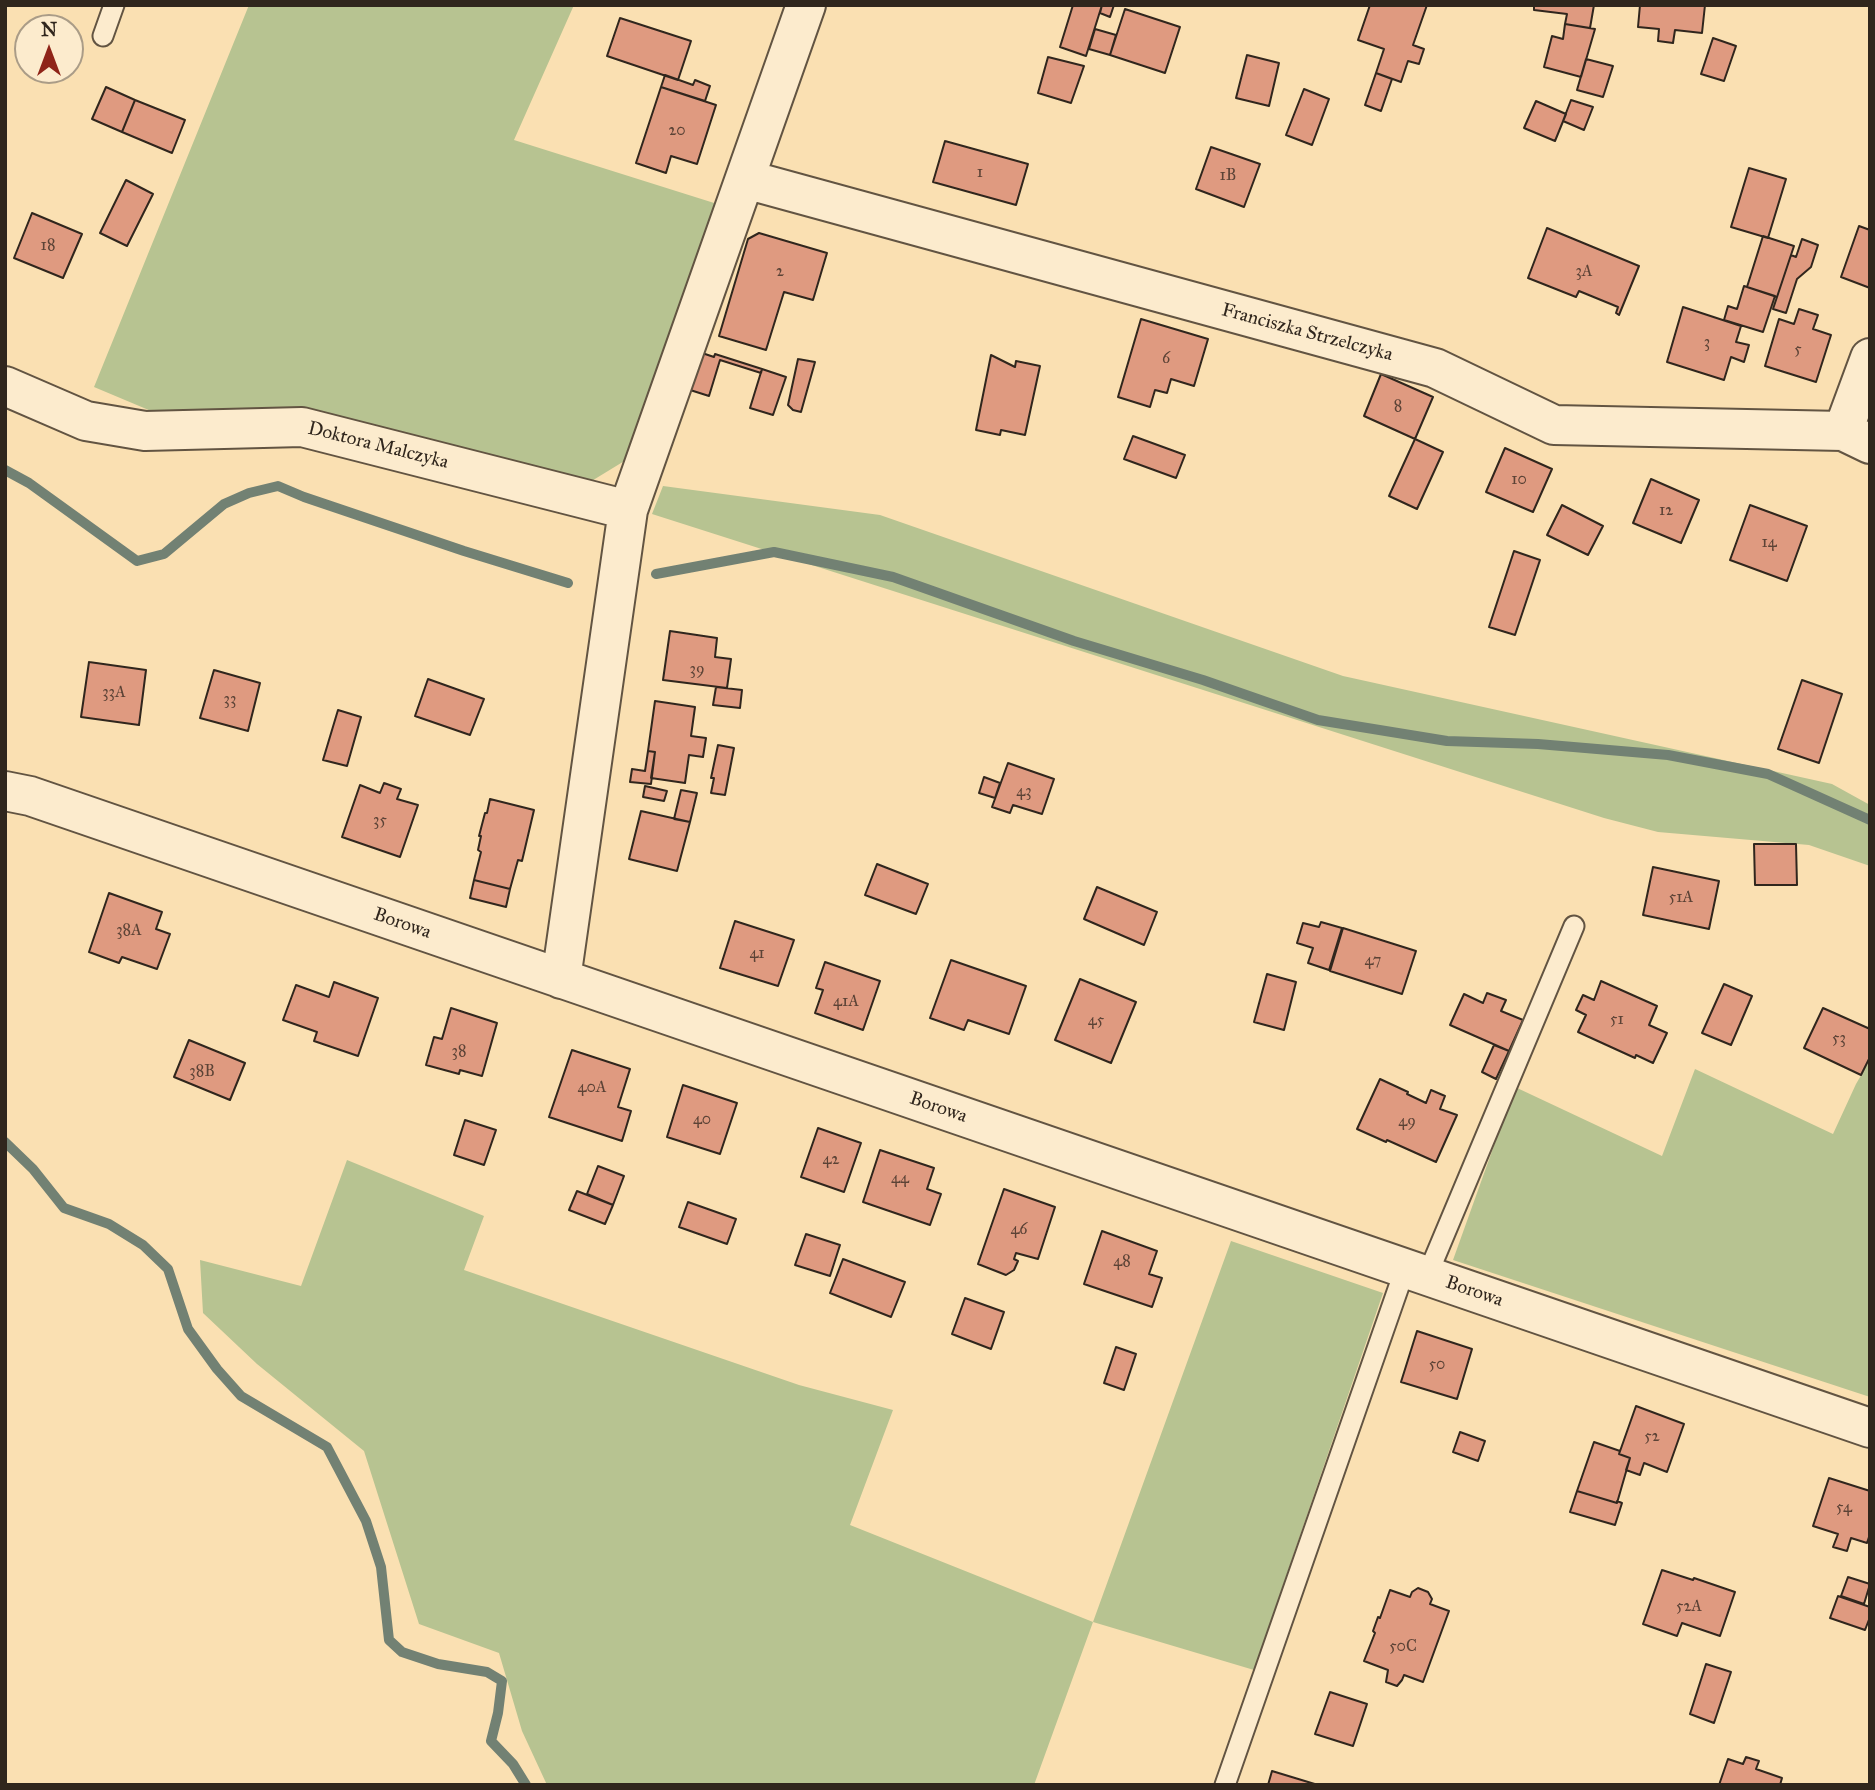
<!DOCTYPE html>
<style>
body{margin:0}
#map{position:relative;width:1875px;height:1790px;overflow:hidden;background:#fae0b2;font-family:"IM FELL Great Primer",serif}
canvas{display:block}
.frame{position:absolute;inset:0;border:7px solid #30261d;pointer-events:none}
.north{position:absolute;left:14px;top:14px;width:70px;height:70px;box-sizing:border-box;background:#fcebcd;border:2px solid #aa9c87;border-radius:50%;rotate:0deg;font-size:19px;font-weight:700;line-height:28px;text-align:center;color:#30261d}
.north::after{content:'';display:block;margin:auto;width:24px;height:32px;background:#8f2418;clip-path:polygon(50% 0,100% 100%,50% 72%,0 100%)}
</style>
<div id="map">
<canvas width="1875" height="1790"></canvas>
<div class="frame"></div>
<div class="north">N</div>
</div>
<script>
const ctx = document.querySelector('canvas').getContext('2d');
ctx.lineJoin = 'round';
function fillPath(path, color) {
  ctx.fillStyle = color;
  ctx.fill(path, 'evenodd');
}
function toPath(rows) {
  const path = new Path2D();
  for (const r of rows) {
    path.moveTo(r[0], r[1]);
    for (let i = 2; i < r.length; i += 2) path.lineTo(r[i], r[i + 1]);
  }
  return path;
}
function stroke(path, color, width, dash) {
  ctx.strokeStyle = color;
  ctx.lineWidth = width;
  ctx.lineCap = dash ? 'butt' : 'round';
  ctx.setLineDash(dash || []);
  ctx.stroke(path);
}
function label(font, color, halo, rows, align = 'center') {
  ctx.font = font + ' "IM FELL Great Primer",serif';
  ctx.lineWidth = 6;
  ctx.setLineDash([]);
  ctx.textBaseline = 'middle';
  ctx.strokeStyle = halo;
  ctx.fillStyle = color;
  for (const [text, x, y, turn = 0] of rows) {
    ctx.save();
    ctx.translate(x, y);
    ctx.rotate((+turn || 0) * Math.PI / 180);
    ctx.textAlign = isNaN(turn) ? turn : align;
    if (halo) ctx.strokeText(text, 0, 0);
    ctx.fillText(text, 0, 0);
    ctx.restore();
  }
}
const green = toPath([
 [249,5,574,5,514,140,730,208,626,460,590,482,163,416,94,387],
 [663,486,880,515,1343,676,1832,784,1870,805,1870,866,1809,845,1658,832,1604,818,652,514],
 [1870,1060,1870,1397,1453,1260,1515,1087,1662,1156,1695,1069,1833,1134,1856,1084],
 [347,1160,484,1216,464,1270,799,1385,893,1410,850,1525,1093,1622,1231,1241,1383,1293,1254,1670,1093,1622,1034,1785,547,1785,522,1731,499,1653,419,1624,364,1451,257,1364,203,1313,200,1260,301,1286]
]);
const stream = toPath([
 [5,470,29,483,137,561,164,554,224,504,249,493,278,486,304,497,464,551,568,583],
 [656,574,774,552,893,577,1074,641,1203,680,1318,720,1447,741,1538,744,1668,755,1768,774,1870,820],
 [5,1142,33,1169,64,1208,109,1224,143,1245,168,1269,188,1329,217,1369,241,1396,327,1447,366,1521,381,1567,389,1640,402,1652,438,1664,487,1672,502,1681,498,1713,491,1741,513,1764,526,1785]
]);
const building = toPath([
 [1073,5,1102,5,1086,56,1060,47,1073,5],
 [1102,5,1114,5,1110,17,1100,13,1102,5],
 [1370,5,1427,5,1413,45,1424,49,1419,64,1408,61,1401,82,1376,73,1384,49,1358,40,1370,5],
 [1534,5,1594,5,1590,28,1565,24,1567,14,1534,10,1534,5],
 [1640,5,1705,5,1702,33,1675,30,1673,43,1658,41,1659,29,1638,27,1640,5],
 [1125,9,1180,27,1165,73,1110,55,1125,9],
 [620,18,691,41,678,80,607,56,620,18],
 [1565,24,1595,29,1581,77,1544,67,1552,36,1563,39,1565,24],
 [1095,29,1116,35,1110,55,1089,49,1095,29],
 [1713,38,1736,46,1724,81,1701,74,1713,38],
 [1247,55,1279,63,1269,106,1236,98,1247,55],
 [1048,57,1084,66,1071,103,1038,93,1048,57],
 [1586,59,1613,66,1603,97,1577,90,1586,59],
 [1376,73,1392,79,1381,111,1365,105,1376,73],
 [665,75,693,85,695,80,710,86,705,101,661,87,665,75],
 [106,87,135,100,122,132,92,119,106,87],
 [661,87,716,105,697,164,671,156,666,173,636,163,661,87],
 [1304,89,1329,99,1312,145,1286,135,1304,89],
 [135,100,185,120,172,153,122,132,135,100],
 [1571,100,1593,107,1584,130,1563,121,1571,100],
 [1536,101,1566,114,1555,141,1524,128,1536,101],
 [945,141,1028,164,1016,205,933,182,945,141],
 [1211,147,1260,164,1244,207,1196,189,1211,147],
 [1749,168,1786,179,1768,238,1731,227,1749,168],
 [126,180,153,194,127,246,100,233,126,180],
 [32,213,82,234,63,278,14,258,32,213],
 [1859,226,1870,230,1870,288,1841,277,1859,226],
 [1547,228,1639,266,1619,315,1616,313,1618,307,1579,291,1576,297,1528,278,1547,228],
 [759,233,827,253,813,300,784,292,766,350,719,336,748,239,759,233],
 [1763,236,1794,246,1777,297,1747,287,1763,236],
 [1802,239,1818,245,1811,267,1797,279,1786,313,1773,309,1791,255,1796,257,1802,239],
 [1744,286,1775,296,1763,332,1724,320,1728,306,1737,309,1744,286],
 [1683,307,1741,326,1736,342,1749,345,1744,362,1731,357,1724,380,1667,362,1683,307],
 [1799,309,1818,315,1813,329,1831,335,1816,382,1765,366,1779,319,1794,324,1799,309],
 [1141,319,1208,339,1194,386,1171,379,1167,393,1155,390,1150,407,1118,397,1141,319],
 [699,352,714,357,715,354,762,369,761,373,720,360,709,396,687,389,699,352],
 [991,355,1015,367,1016,361,1040,366,1025,435,1001,430,1000,435,976,430,991,355],
 [798,359,815,362,801,412,793,410,788,405,798,359],
 [762,369,786,377,773,415,750,408,762,369],
 [1381,374,1433,397,1415,439,1364,416,1381,374],
 [1133,436,1185,455,1176,478,1124,459,1133,436],
 [1415,439,1443,452,1417,509,1389,496,1415,439],
 [1505,448,1552,469,1533,512,1486,492,1505,448],
 [1651,479,1699,500,1681,543,1633,523,1651,479],
 [1562,505,1603,526,1588,555,1547,535,1562,505],
 [1750,505,1807,526,1787,581,1730,560,1750,505],
 [1514,551,1540,560,1515,635,1489,627,1514,551],
 [670,631,717,638,715,657,731,659,727,688,663,680,670,631],
 [89,662,146,670,139,725,81,717,89,662],
 [214,670,260,683,248,731,200,718,214,670],
 [428,679,484,699,470,735,415,716,428,679],
 [1802,680,1842,694,1819,763,1778,749,1802,680],
 [716,687,742,690,740,708,713,705,716,687],
 [655,701,695,707,691,736,706,738,703,757,689,755,685,783,651,778,655,752,648,751,655,701],
 [338,710,361,717,347,766,323,760,338,710],
 [718,745,734,748,725,795,711,793,714,778,711,778,718,745],
 [648,751,655,752,651,784,630,782,632,769,645,771,648,751],
 [1008,763,1054,779,1042,814,1013,805,1010,813,992,807,1008,763],
 [984,777,1000,783,995,798,979,793,984,777],
 [384,783,401,789,397,799,418,805,400,857,342,837,360,785,380,793,384,783],
 [645,786,667,791,664,801,643,797,645,786],
 [681,790,697,793,690,822,674,819,681,790],
 [490,799,534,810,522,861,518,860,510,889,474,880,481,852,478,850,481,836,479,836,485,813,487,813,490,799],
 [641,811,690,822,677,871,629,859,641,811],
 [1754,844,1796,844,1797,885,1755,885,1754,844],
 [877,864,928,884,916,914,865,895,877,864],
 [1653,867,1719,881,1709,929,1643,915,1653,867],
 [474,880,510,889,506,907,470,898,474,880],
 [1097,887,1157,912,1144,945,1084,919,1097,887],
 [109,893,162,912,156,929,170,934,157,969,122,957,119,963,89,952,109,893],
 [735,921,794,940,778,986,720,968,735,921],
 [1321,922,1342,928,1329,970,1308,963,1313,948,1297,943,1303,923,1319,927,1321,922],
 [1343,928,1416,951,1402,994,1330,971,1343,928],
 [951,960,1026,986,1009,1034,968,1020,964,1030,930,1018,951,960],
 [825,962,880,981,863,1030,815,1013,823,990,816,988,825,962],
 [1267,974,1296,982,1284,1030,1254,1022,1267,974],
 [1080,979,1136,1002,1111,1063,1055,1040,1080,979],
 [1601,981,1657,1006,1649,1025,1667,1033,1653,1063,1636,1055,1635,1058,1578,1032,1586,1015,1576,1010,1583,995,1594,1000,1601,981],
 [334,982,378,998,358,1056,314,1041,317,1032,283,1020,296,985,329,997,334,982],
 [1724,984,1752,996,1731,1045,1702,1033,1724,984],
 [1487,993,1506,1000,1501,1011,1523,1020,1509,1051,1450,1025,1464,994,1483,1003,1487,993],
 [451,1008,497,1023,482,1076,460,1070,459,1074,426,1065,434,1037,442,1039,451,1008],
 [1823,1008,1870,1029,1870,1057,1861,1075,1804,1048,1823,1008],
 [189,1040,245,1063,230,1100,174,1077,189,1040],
 [1494,1045,1509,1051,1496,1079,1482,1072,1494,1045],
 [572,1050,630,1069,618,1107,631,1111,622,1141,549,1117,572,1050],
 [1380,1079,1408,1092,1407,1094,1426,1103,1431,1090,1445,1096,1440,1109,1457,1115,1436,1162,1387,1140,1386,1142,1357,1129,1380,1079],
 [683,1085,737,1103,720,1154,667,1137,683,1085],
 [465,1120,496,1130,484,1165,454,1155,465,1120],
 [818,1128,861,1143,844,1192,801,1177,818,1128],
 [880,1150,934,1168,927,1189,941,1194,930,1225,863,1202,880,1150],
 [598,1166,624,1176,613,1205,587,1194,598,1166],
 [1004,1189,1055,1207,1038,1259,1016,1253,1014,1259,1018,1261,1014,1270,1006,1275,978,1264,1004,1189],
 [577,1191,613,1205,605,1224,569,1210,577,1191],
 [688,1202,736,1219,727,1244,679,1227,688,1202],
 [1102,1231,1157,1251,1149,1274,1162,1278,1152,1307,1084,1284,1102,1231],
 [806,1234,840,1245,830,1276,795,1265,806,1234],
 [843,1259,905,1282,891,1317,830,1293,843,1259],
 [965,1298,1004,1312,991,1349,952,1334,965,1298],
 [1417,1331,1472,1349,1457,1399,1401,1382,1417,1331],
 [1116,1347,1136,1354,1124,1390,1104,1383,1116,1347],
 [1636,1406,1684,1424,1667,1472,1644,1463,1640,1475,1626,1470,1630,1458,1619,1454,1636,1406],
 [1460,1432,1485,1441,1478,1461,1453,1452,1460,1432],
 [1594,1442,1620,1451,1619,1454,1630,1458,1617,1503,1577,1491,1594,1442],
 [1829,1478,1870,1491,1870,1534,1867,1543,1851,1538,1847,1551,1833,1547,1838,1534,1813,1526,1829,1478],
 [1577,1491,1617,1503,1617,1501,1622,1503,1615,1525,1570,1512,1577,1491],
 [1662,1570,1693,1580,1694,1578,1735,1592,1720,1636,1682,1623,1677,1636,1643,1624,1662,1570],
 [1848,1577,1870,1584,1864,1604,1841,1596,1848,1577],
 [1418,1588,1428,1592,1432,1599,1430,1604,1449,1611,1423,1682,1404,1675,1402,1680,1397,1686,1386,1682,1388,1670,1364,1661,1375,1633,1373,1631,1378,1617,1380,1618,1390,1590,1410,1597,1412,1592,1418,1588],
 [1838,1596,1870,1607,1870,1617,1865,1630,1830,1618,1838,1596],
 [1706,1664,1731,1672,1714,1723,1690,1714,1706,1664],
 [1330,1692,1367,1704,1353,1746,1315,1734,1330,1692],
 [1746,1757,1759,1761,1756,1769,1782,1778,1780,1785,1719,1785,1728,1759,1743,1764,1746,1757],
 [1272,1771,1318,1785,1268,1785,1272,1771]
]);
const lane = toPath([
 [103,36,114,5],
 [1427,1276,1574,926],
 [1225,1785,1405,1269]
]);
const street = toPath([
 [745,179,1435,368,1554,425,1843,431,1870,444],
 [5,386,86,421,145,431,302,427,628,510],
 [1843,431,1870,358],
 [5,791,30,796,1870,1428],
 [561,979,628,510,806,5]
]);
const numberNames = [
 ["20",677,131],
 ["1",980,173],
 ["1B",1228,176],
 ["18",48,246],
 ["2",780,272],
 ["3A",1584,272],
 ["3",1707,343],
 ["5",1798,350],
 ["6",1166,359],
 ["8",1398,407],
 ["10",1519,480],
 ["12",1666,511],
 ["14",1769,543],
 ["39",697,670],
 ["33A",114,693],
 ["33",230,700],
 ["43",1024,792],
 ["35",380,821],
 ["51A",1681,898],
 ["38A",129,931],
 ["41",757,954],
 ["47",1373,961],
 ["41A",846,1002],
 ["51",1617,1020],
 ["45",1096,1021],
 ["53",1839,1039],
 ["38",459,1052],
 ["38B",202,1072],
 ["40A",592,1088],
 ["40",702,1120],
 ["49",1407,1122],
 ["42",831,1160],
 ["44",900,1179],
 ["46",1019,1230],
 ["48",1122,1262],
 ["50",1437,1365],
 ["52",1652,1437],
 ["54",1844,1508],
 ["52A",1689,1607],
 ["50C",1403,1647]
];
const streetNames = [
 ["Franciszka Strzelczyka",1307,333,15],
 ["Doktora Malczyka",378,446,14],
 ["Borowa",402,924,19],
 ["Borowa",938,1108,19],
 ["Borowa",1474,1292,19]
];
fillPath(green, '#b7c391');
stroke(stream, '#728173', 10);
fillPath(building, '#df9a80');
stroke(building, '#30261d', 2);
stroke(lane, '#625442', 23);
stroke(street, '#625442', 42);
stroke(lane, '#fcebcd', 19);
stroke(street, '#fcebcd', 38);
label('16px', '#5c4336', null, numberNames);
label('19px', '#30261d', '#fcebcd', streetNames);
</script>
